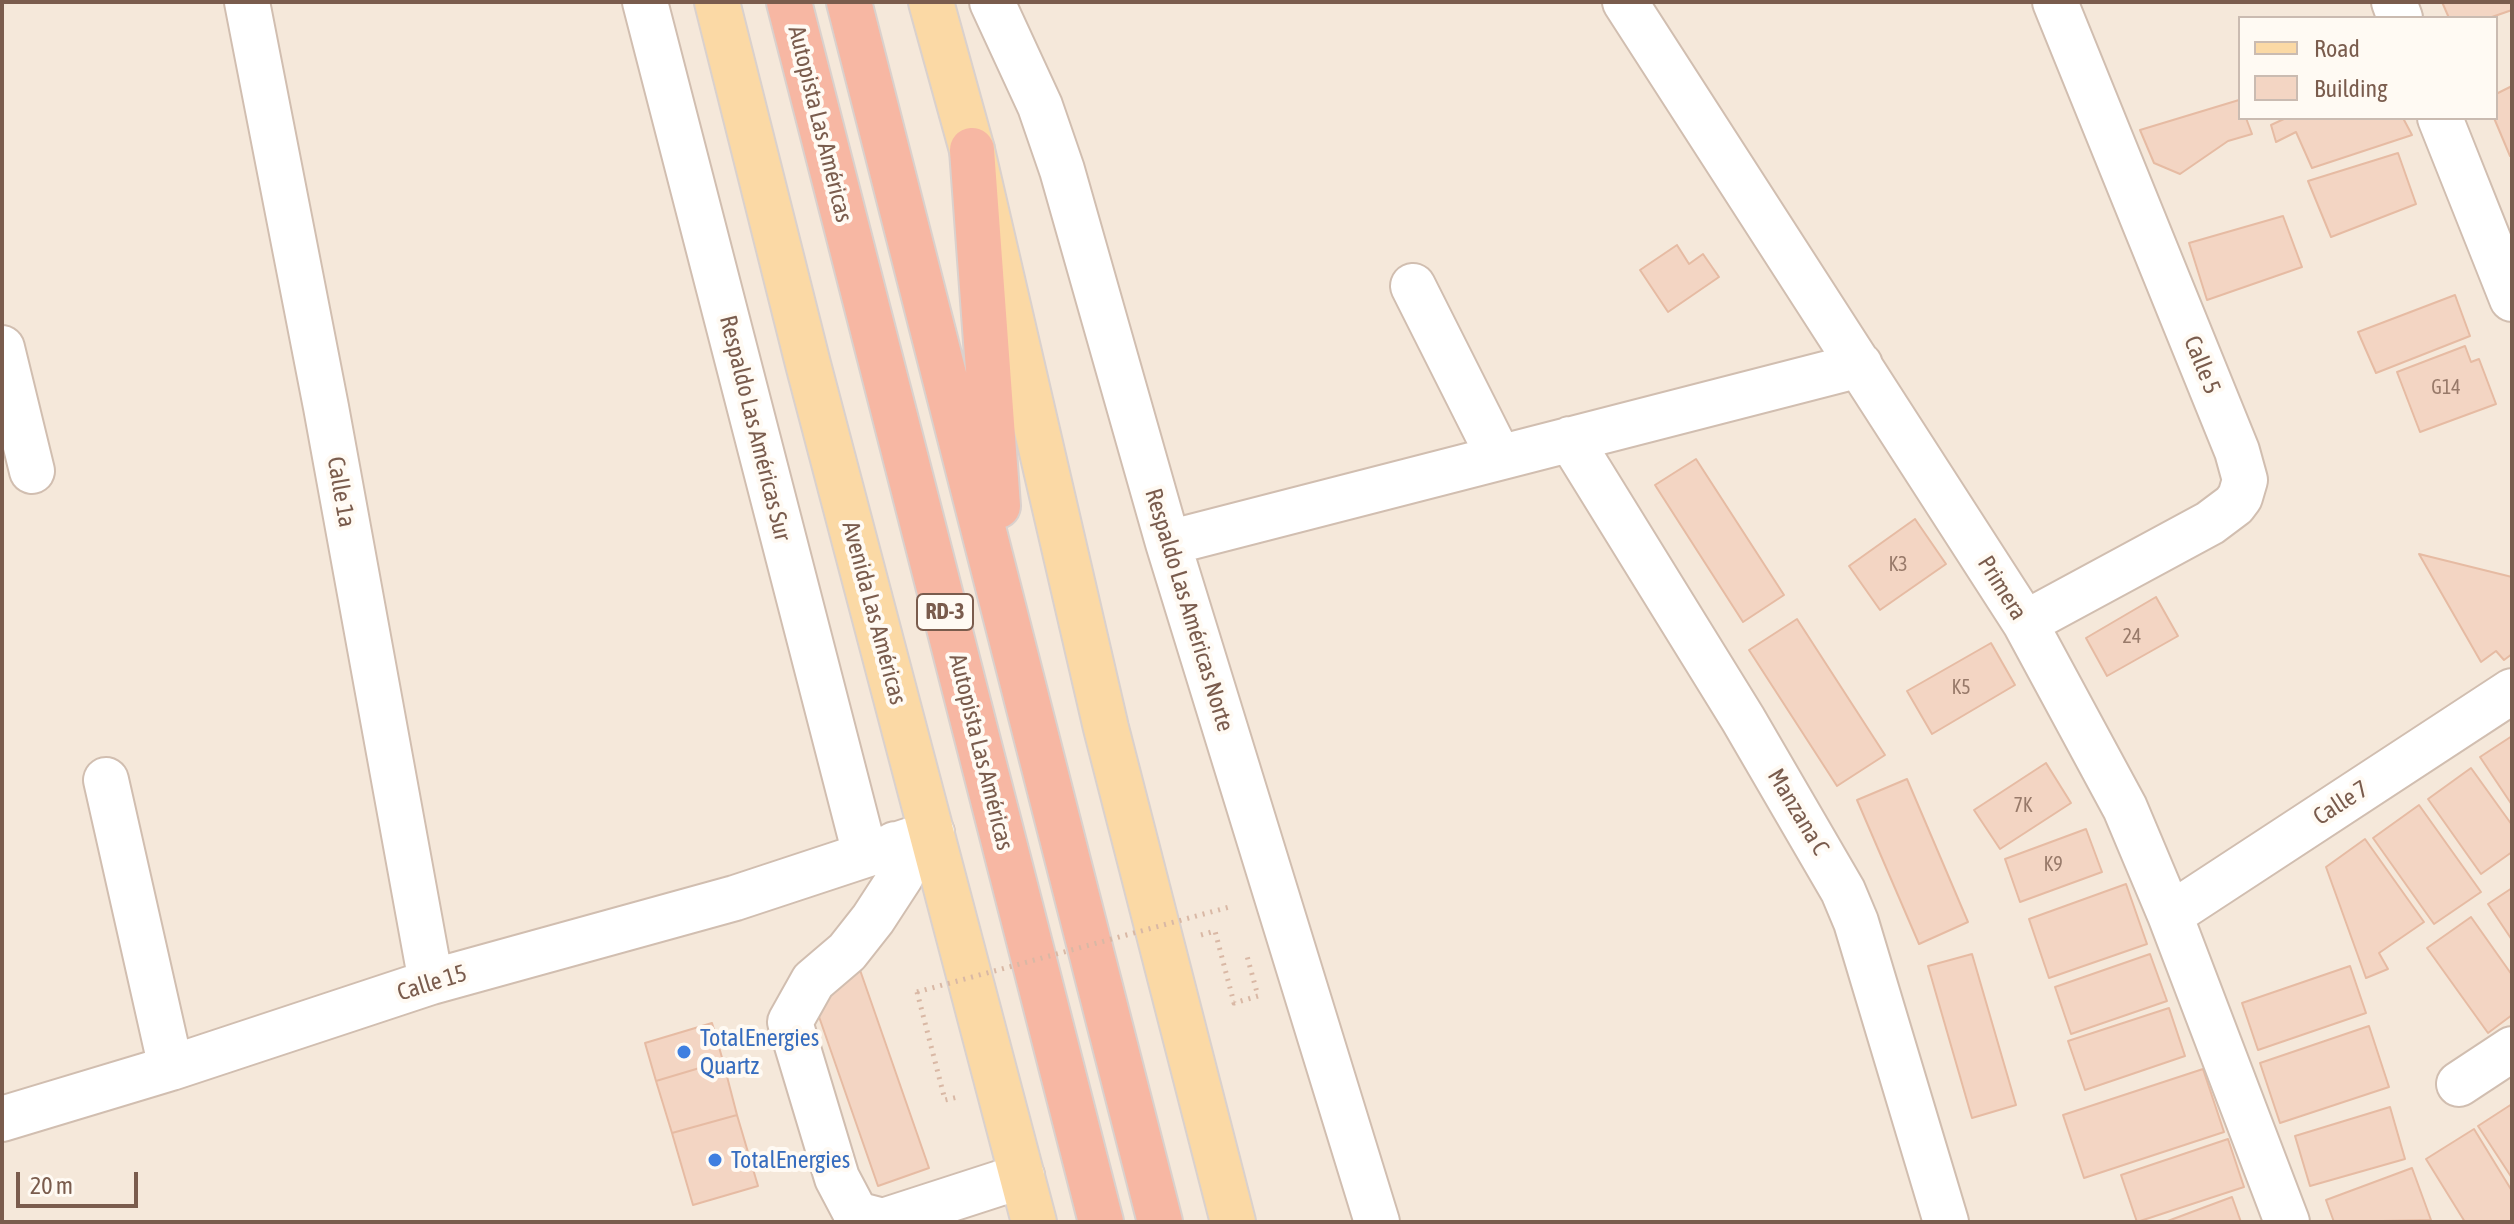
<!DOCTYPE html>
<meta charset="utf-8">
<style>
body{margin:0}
#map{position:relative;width:2514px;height:1224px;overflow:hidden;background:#fdf6ec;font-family:"Asap Condensed",sans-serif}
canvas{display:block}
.frame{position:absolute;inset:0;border:4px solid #7a5c4d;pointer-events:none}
.legend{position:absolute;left:2238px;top:16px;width:260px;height:104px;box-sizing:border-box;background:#fffaf3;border:2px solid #cabbb1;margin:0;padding:10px 14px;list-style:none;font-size:24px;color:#7a5c4d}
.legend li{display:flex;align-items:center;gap:16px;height:40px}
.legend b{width:40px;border:2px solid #cabbb1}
.scale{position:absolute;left:16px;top:1172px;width:122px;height:36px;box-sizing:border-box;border:4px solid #7a5c4d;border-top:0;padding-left:10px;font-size:24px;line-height:28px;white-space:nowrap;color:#7a5c4d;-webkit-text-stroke:6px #fffaf3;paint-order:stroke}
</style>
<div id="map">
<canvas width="2514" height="1224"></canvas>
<div class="frame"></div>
<ul class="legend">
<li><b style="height:10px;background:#fbd9a5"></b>Road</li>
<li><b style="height:22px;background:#f3d5c3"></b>Building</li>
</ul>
<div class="scale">20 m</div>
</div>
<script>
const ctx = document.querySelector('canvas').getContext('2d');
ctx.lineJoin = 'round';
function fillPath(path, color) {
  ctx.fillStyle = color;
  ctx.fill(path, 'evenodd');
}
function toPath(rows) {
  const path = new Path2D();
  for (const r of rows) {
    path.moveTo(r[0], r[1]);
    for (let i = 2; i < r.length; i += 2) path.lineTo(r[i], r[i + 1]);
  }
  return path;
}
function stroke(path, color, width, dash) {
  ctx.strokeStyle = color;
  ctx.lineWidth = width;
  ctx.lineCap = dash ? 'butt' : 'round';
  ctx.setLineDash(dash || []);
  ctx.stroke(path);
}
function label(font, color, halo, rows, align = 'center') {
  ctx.font = font + ' "Asap Condensed",sans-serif';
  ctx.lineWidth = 8;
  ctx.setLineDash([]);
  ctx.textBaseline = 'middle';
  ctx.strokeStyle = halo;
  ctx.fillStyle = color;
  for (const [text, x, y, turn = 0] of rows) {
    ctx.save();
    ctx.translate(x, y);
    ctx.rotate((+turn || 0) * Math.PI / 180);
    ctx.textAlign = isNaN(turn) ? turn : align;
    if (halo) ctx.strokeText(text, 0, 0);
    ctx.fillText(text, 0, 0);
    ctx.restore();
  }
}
const residential = toPath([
 [2,2,2512,2,2512,1222,2,1222],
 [2240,18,2496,18,2496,118,2240,118]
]);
const building = toPath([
 [2442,2,2512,2,2512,10,2489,18,2449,18,2442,2],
 [2512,86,2512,155,2510,156,2494,118,2496,94,2512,86],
 [2239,100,2240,118,2246,118,2252,134,2228,141,2180,174,2154,163,2140,130,2239,100],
 [2286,118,2403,118,2412,135,2312,168,2296,132,2276,142,2271,125,2286,118],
 [2398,153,2416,204,2331,237,2308,181,2398,153],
 [2283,216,2302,267,2207,300,2189,243,2283,216],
 [1677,245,1689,264,1703,254,1719,277,1668,312,1640,270,1677,245],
 [2455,295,2470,336,2376,373,2358,332,2455,295],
 [2465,346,2471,362,2479,359,2496,404,2420,432,2397,372,2465,346],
 [1696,459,1784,595,1743,622,1655,485,1696,459],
 [1915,519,1946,564,1880,610,1849,566,1915,519],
 [2419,554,2512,577,2512,654,2504,660,2496,651,2481,662,2419,554],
 [2156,597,2178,636,2107,676,2086,638,2156,597],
 [1797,619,1885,755,1837,786,1749,650,1797,619],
 [1991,643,2015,685,1932,734,1907,691,1991,643],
 [2512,736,2512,805,2480,757,2512,736],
 [2046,763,2071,803,2000,849,1974,810,2046,763],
 [2471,768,2512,825,2512,852,2481,874,2428,799,2471,768],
 [1907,779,1968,922,1919,944,1857,800,1907,779],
 [2419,805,2481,892,2434,924,2373,838,2419,805],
 [2086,829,2102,872,2020,902,2005,859,2086,829],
 [2365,839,2424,922,2379,953,2388,969,2366,978,2326,867,2365,839],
 [2126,884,2147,944,2049,978,2029,919,2126,884],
 [2512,888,2512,940,2488,904,2512,888],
 [2471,917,2512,975,2512,1015,2488,1033,2427,948,2471,917],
 [1972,954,2016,1105,1972,1118,1928,966,1972,954],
 [2150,954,2167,1001,2071,1034,2055,987,2150,954],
 [2350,966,2366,1013,2258,1050,2242,1003,2350,966],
 [860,970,929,1168,878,1186,809,988,860,970],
 [2169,1008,2185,1056,2085,1090,2068,1041,2169,1008],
 [712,1023,723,1061,656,1081,645,1043,712,1023],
 [2369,1026,2389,1087,2280,1123,2260,1063,2369,1026],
 [723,1061,737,1115,672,1133,656,1081,723,1061],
 [2203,1069,2224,1132,2084,1178,2063,1115,2203,1069],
 [2512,1104,2512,1178,2478,1126,2512,1104],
 [2390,1107,2405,1159,2310,1186,2295,1136,2390,1107],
 [737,1115,758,1186,693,1205,672,1133,737,1115],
 [2474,1129,2512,1191,2512,1222,2465,1222,2426,1159,2474,1129],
 [2228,1139,2244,1187,2137,1222,2121,1175,2228,1139],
 [2412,1168,2431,1220,2334,1222,2326,1200,2412,1168],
 [2232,1197,2241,1222,2165,1222,2232,1197]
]);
const path = toPath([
 [1201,935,1215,931,1234,1003,1258,996,1247,956],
 [917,992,945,1100,958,1097]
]);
const minor = toPath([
 [247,2,326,407,431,982],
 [645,2,865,854],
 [992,2,1040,106,1062,170,1168,543,1377,1222],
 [1625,2,2025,623,2125,808,2170,915,2287,1222],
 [2394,2,2400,18],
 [2440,118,2512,299],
 [1413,286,1499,457],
 [2,348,32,471],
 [1570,439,1743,719,1843,891,1856,922,1946,1222],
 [1168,543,1860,365],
 [2025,623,2210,523,2234,505,2240,497,2245,480,2237,451,2055,2],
 [106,780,171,1068],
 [895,844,901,876,873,919,847,952,813,981,790,1022,837,1178,856,1214,883,1221,1022,1176],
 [2170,915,2512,691],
 [2459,1084,2512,1049],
 [2,1119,171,1068,431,982,735,898,932,833]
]);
const major = toPath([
 [717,2,808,364,1034,1222],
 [931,2,972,150,1106,728,1233,1222]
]);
const highway = toPath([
 [789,2,1101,1222],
 [849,2,1160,1222],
 [972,150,998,506]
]);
const pathBridge = toPath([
 [917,992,1233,906]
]);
const markers = [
 [684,1052,8,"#3f7fe0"],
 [715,1160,8,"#3f7fe0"]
];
const numberNames = [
 ["G14",2446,388],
 ["K3",1898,565],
 ["24",2132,637],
 ["K5",1961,688],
 ["7K",2023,806],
 ["K9",2053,865]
];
const shields = [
 [945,612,56]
];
const shieldNames = [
 ["RD-3",945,612]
];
const streetNames = [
 ["Autopista Las Américas",820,124,76],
 ["Calle 5",2202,365,68],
 ["Respaldo Las Américas Sur",755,428,76],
 ["Calle 1a",341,492,80],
 ["Primera",2002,588,58],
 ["Respaldo Las Américas Norte",1189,610,73],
 ["Avenida Las Américas",874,613,75],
 ["Autopista Las Américas",981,752,76],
 ["Calle 7",2341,803,-33],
 ["Manzana C",1798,812,59],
 ["Calle 15",432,983,-17]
];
const shopNames = [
 ["TotalEnergies",700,1038],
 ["Quartz",700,1066],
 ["TotalEnergies",731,1160]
];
fillPath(residential, '#f5e8da');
fillPath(building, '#f3d5c3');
stroke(building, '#e6bba3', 2);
stroke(minor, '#d1beb0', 48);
stroke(major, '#dad1cd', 48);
stroke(highway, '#dad1cd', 48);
stroke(path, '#d9b8a5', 5, [2, 6]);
stroke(minor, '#fff', 44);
stroke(major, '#fbd9a5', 44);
stroke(highway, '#f7b7a3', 44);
stroke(pathBridge, '#d9b8a5', 5, [2, 6]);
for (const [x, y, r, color] of markers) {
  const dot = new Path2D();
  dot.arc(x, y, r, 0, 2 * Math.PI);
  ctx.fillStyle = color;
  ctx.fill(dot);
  stroke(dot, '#fffaf3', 3);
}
label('20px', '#987a6a', null, numberNames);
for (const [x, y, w] of shields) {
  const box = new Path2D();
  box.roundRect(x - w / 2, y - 18, w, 36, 6);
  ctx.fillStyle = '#fffaf3';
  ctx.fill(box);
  stroke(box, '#7a5c4d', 2);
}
label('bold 22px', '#7a5c4d', null, shieldNames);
label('24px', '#7a5c4d', '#fffaf3', streetNames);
label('24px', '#366cbe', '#fffaf3', shopNames, 'left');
</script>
